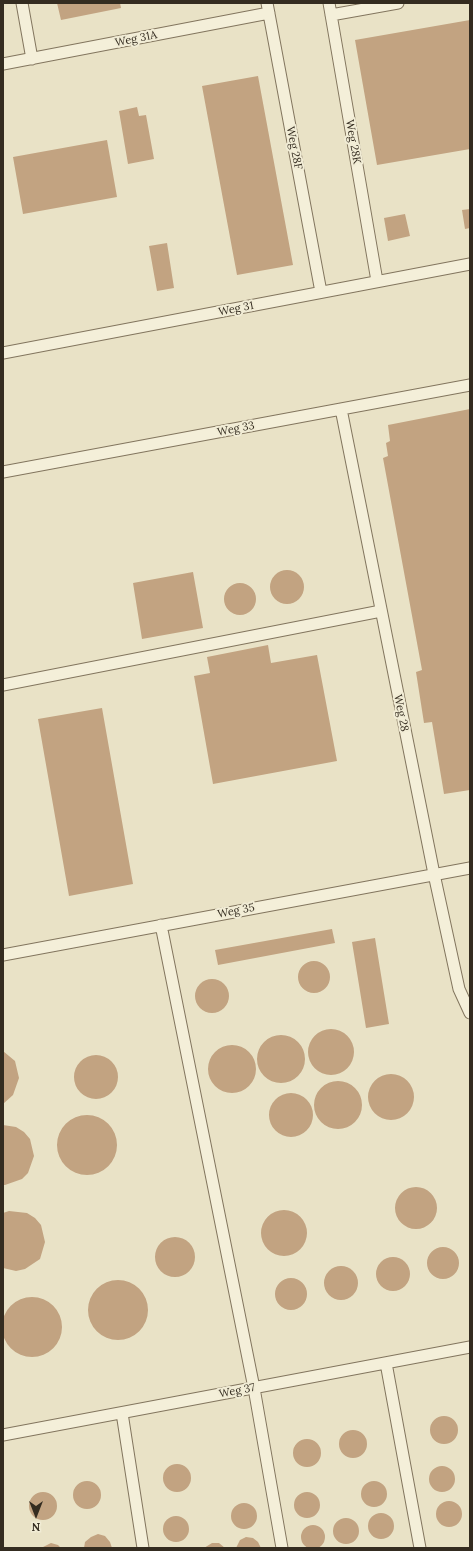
<!DOCTYPE html>
<style>
body{margin:0}
#map{position:relative;width:473px;height:1551px;overflow:hidden;background:#e9e2c6;font-family:Lora,serif}
canvas{display:block}
.frame{position:absolute;inset:0;border:4px solid #342c20;pointer-events:none}
.north{position:absolute;left:16px;top:1495px;width:40px;height:40px;-webkit-text-stroke:3px #f1ecd5;paint-order:stroke;rotate:180deg;font-size:11px;font-weight:700;line-height:16px;text-align:center;color:#342c20}
.north::after{content:'';display:block;margin:auto;width:14px;height:18px;background:#342c20;clip-path:polygon(50% 0,100% 100%,50% 72%,0 100%)}
</style>
<div id="map">
<canvas width="473" height="1551"></canvas>
<div class="frame"></div>
<div class="north">N</div>
</div>
<script>
const ctx = document.querySelector('canvas').getContext('2d');
ctx.lineJoin = 'round';
function fillPath(path, color) {
  ctx.fillStyle = color;
  ctx.fill(path, 'evenodd');
}
function toPath(rows) {
  const path = new Path2D();
  for (const r of rows) {
    if (r.length === 3) {
      path.moveTo(r[0] + r[2], r[1]);
      path.arc(r[0], r[1], r[2], 0, 2 * Math.PI);
      continue;
    }
    path.moveTo(r[0], r[1]);
    for (let i = 2; i < r.length; i += 2) path.lineTo(r[i], r[i + 1]);
  }
  return path;
}
function stroke(path, color, width, dash) {
  ctx.strokeStyle = color;
  ctx.lineWidth = width;
  ctx.lineCap = dash ? 'butt' : 'round';
  ctx.setLineDash(dash || []);
  ctx.stroke(path);
}
function label(font, color, halo, rows, align = 'center') {
  ctx.font = font + ' Lora,serif';
  ctx.lineWidth = 4;
  ctx.setLineDash([]);
  ctx.textBaseline = 'middle';
  ctx.strokeStyle = halo;
  ctx.fillStyle = color;
  for (const [text, x, y, turn = 0] of rows) {
    ctx.save();
    ctx.translate(x, y);
    ctx.rotate((+turn || 0) * Math.PI / 180);
    ctx.textAlign = isNaN(turn) ? turn : align;
    if (halo) ctx.strokeText(text, 0, 0);
    ctx.fillText(text, 0, 0);
    ctx.restore();
  }
}
const building = toPath([
 [57,3,120,3,121,8,61,20],
 [470,20,470,149,377,165,355,40],
 [258,76,293,265,237,275,202,86],
 [137,107,139,116,146,115,154,159,128,164,119,111],
 [107,140,117,197,23,214,13,157],
 [470,209,470,228,465,229,462,210],
 [405,214,410,236,388,241,384,218],
 [167,243,174,288,157,291,149,246],
 [470,409,470,790,444,794,432,722,424,723,416,672,422,670,383,458,388,456,386,443,390,441,388,425],
 [287,587,17],
 [193,572,203,628,142,639,133,583],
 [240,599,16],
 [268,645,271,663,317,655,337,761,213,784,194,676,210,673,207,657],
 [102,708,133,884,69,896,38,719],
 [332,929,335,943,218,965,215,950],
 [375,938,389,1024,366,1028,352,942],
 [314,977,16],
 [212,996,17],
 [331,1052,23],
 [281,1059,24],
 [232,1069,24],
 [3,1051,15,1061,19,1078,13,1095,3,1104],
 [96,1077,22],
 [391,1097,23],
 [338,1105,24],
 [291,1115,22],
 [87,1145,30],
 [3,1125,16,1127,24,1132,30,1139,34,1156,28,1173,22,1179,5,1185,3,1185],
 [416,1208,21],
 [284,1233,23],
 [9,1211,27,1213,35,1218,41,1225,45,1242,40,1259,25,1269,16,1271,3,1268,3,1213],
 [175,1257,20],
 [443,1263,16],
 [393,1274,17],
 [341,1283,17],
 [291,1294,16],
 [118,1310,30],
 [32,1327,30],
 [444,1430,14],
 [353,1444,14],
 [307,1453,14],
 [177,1478,14],
 [442,1479,13],
 [87,1495,14],
 [374,1494,13],
 [43,1506,14],
 [307,1505,13],
 [449,1514,13],
 [244,1516,13],
 [381,1526,13],
 [176,1529,13],
 [346,1531,13],
 [313,1537,12],
 [98,1534,105,1536,110,1542,112,1548,84,1548,85,1542,91,1537],
 [246,1537,253,1538,258,1542,261,1548,236,1548,240,1540],
 [51,1543,58,1545,61,1548,41,1548],
 [212,1543,219,1543,225,1548,204,1548]
]);
const service = toPath([
 [22,3,32,59],
 [267,3,321,292],
 [329,3,377,281],
 [331,15,398,3],
 [3,64,269,13],
 [3,353,470,264],
 [341,409,434,874,459,989,470,1013],
 [3,472,470,385],
 [3,685,381,611],
 [161,925,254,1388,282,1548],
 [3,955,470,868],
 [386,1363,420,1548],
 [122,1413,143,1548],
 [3,1435,470,1347]
]);
const streetNames = [
 ["Weg 31A",136,39,-11],
 ["Weg 28K",353,142,80],
 ["Weg 28F",294,148,79],
 ["Weg 31",236,309,-11],
 ["Weg 33",236,429,-11],
 ["Weg 28",401,713,79],
 ["Weg 35",236,911,-11],
 ["Weg 37",237,1391,-11]
];
fillPath(building, '#c2a381');
stroke(service, '#82755e', 13);
stroke(service, '#f4efd9', 11);
label('11px', '#342c20', '#f1ecd5', streetNames);
</script>
